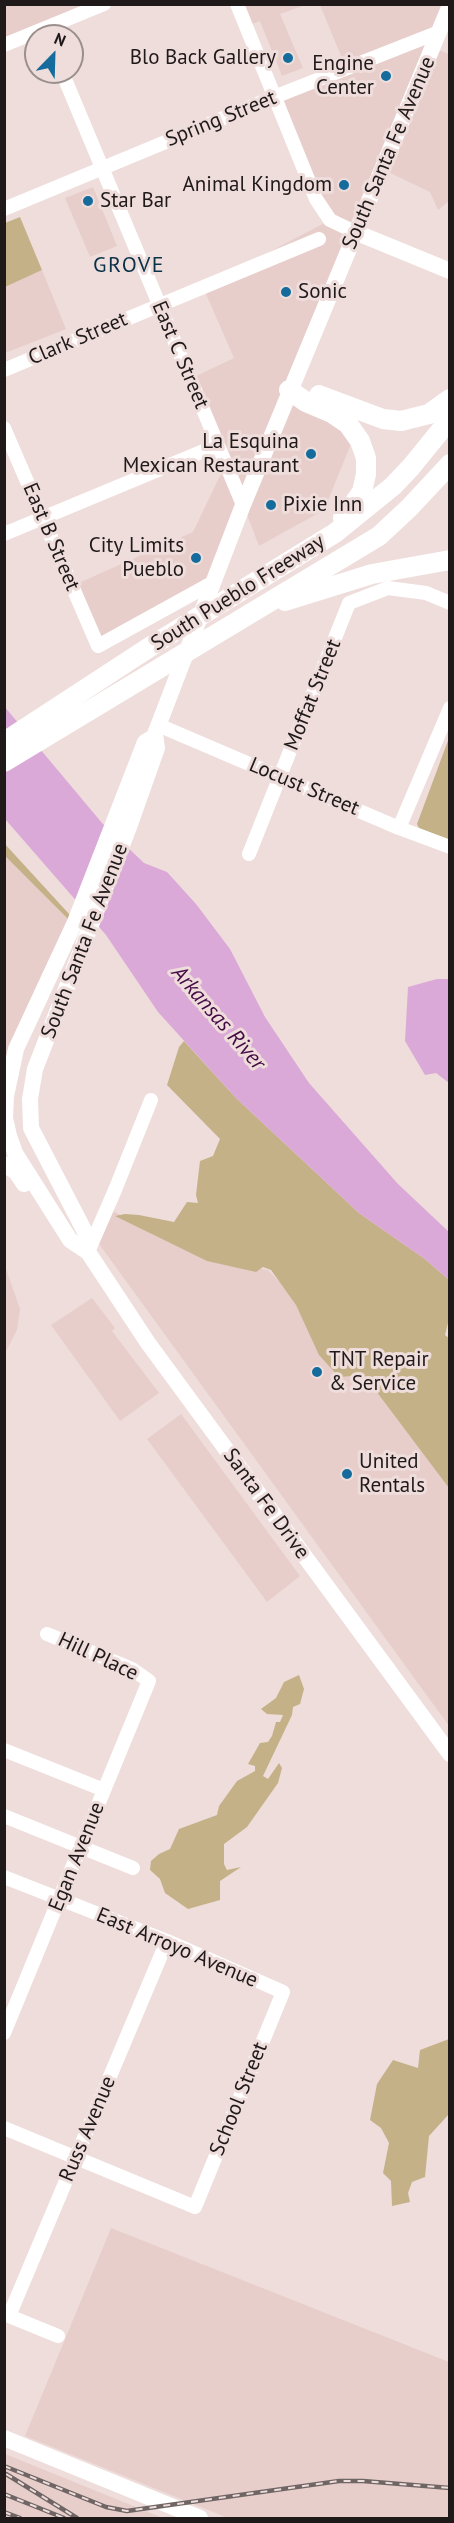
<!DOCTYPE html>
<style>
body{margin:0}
#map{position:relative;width:454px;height:2523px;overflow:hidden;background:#eedddb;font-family:"PT Sans",sans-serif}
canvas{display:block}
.frame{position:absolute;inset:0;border:6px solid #1f1919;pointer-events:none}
.north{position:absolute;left:24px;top:24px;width:60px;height:60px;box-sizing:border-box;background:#eedddb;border:2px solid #9b8f8d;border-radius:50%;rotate:23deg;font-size:16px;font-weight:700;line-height:24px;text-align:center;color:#1f1919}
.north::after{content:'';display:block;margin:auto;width:21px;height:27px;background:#156c9c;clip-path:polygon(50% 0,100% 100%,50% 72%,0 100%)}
</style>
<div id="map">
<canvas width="454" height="2523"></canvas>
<div class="frame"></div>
<div class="north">N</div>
</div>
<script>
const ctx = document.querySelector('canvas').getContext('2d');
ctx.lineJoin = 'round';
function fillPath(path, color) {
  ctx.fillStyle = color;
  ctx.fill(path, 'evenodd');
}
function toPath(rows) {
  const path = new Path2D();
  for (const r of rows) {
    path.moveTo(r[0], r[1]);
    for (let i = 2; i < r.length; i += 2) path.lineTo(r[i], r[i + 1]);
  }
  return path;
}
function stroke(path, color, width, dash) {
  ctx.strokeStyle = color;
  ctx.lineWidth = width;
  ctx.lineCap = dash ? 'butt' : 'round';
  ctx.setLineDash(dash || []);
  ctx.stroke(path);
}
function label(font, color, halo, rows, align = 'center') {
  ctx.font = font + ' "PT Sans",sans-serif';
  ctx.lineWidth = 6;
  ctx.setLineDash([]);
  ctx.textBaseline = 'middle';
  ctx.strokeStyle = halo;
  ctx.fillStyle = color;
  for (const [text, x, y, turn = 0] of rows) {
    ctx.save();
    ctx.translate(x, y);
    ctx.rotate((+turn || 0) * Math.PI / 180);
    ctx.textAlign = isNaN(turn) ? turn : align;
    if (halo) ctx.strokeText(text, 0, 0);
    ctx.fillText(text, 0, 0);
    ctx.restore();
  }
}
const built = toPath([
 [5,5,104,5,5,45],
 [237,5,305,5,280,14,303,68,282,76,260,21,246,26],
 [320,5,449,5,433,48,449,54,449,201,438,210,430,192,382,169,289,390,355,434,324,510,259,546,244,507,214,582,98,646,72,586,193,532,226,463,190,379,234,358,203,287,330,220,274,97,346,68],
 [93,187,117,246,90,257,65,198],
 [42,270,66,329,5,353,5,287],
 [5,856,68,919,5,1060],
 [107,1208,211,1260,268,1270,366,1371,449,1435,449,1726,94,1237],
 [5,1266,20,1309,17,1330,5,1353],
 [92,1298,115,1328,112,1331,159,1393,120,1421,51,1325],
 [181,1414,300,1576,267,1602,147,1439],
 [111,2228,449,2362,449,2518,228,2518,25,2436],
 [4,2454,5,2454,163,2518,5,2518]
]);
const green = toPath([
 [20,217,42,270,5,287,5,223],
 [449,738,449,840,419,828,417,824],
 [4,843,70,915,68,919,5,856],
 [184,1041,236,1098,359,1213,425,1259,449,1280,449,1319,445,1335,450,1339,449,1488,364,1375,339,1377,319,1355,296,1305,271,1270,263,1267,256,1272,207,1261,115,1216,125,1214,139,1215,174,1222,187,1202,198,1203,196,1195,200,1161,213,1156,220,1139,167,1085,179,1047],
 [299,1675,304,1689,300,1704,293,1707,292,1715,263,1776,268,1779,279,1763,282,1768,278,1783,247,1827,224,1844,224,1864,227,1870,241,1867,220,1881,220,1900,188,1909,165,1893,160,1879,150,1870,151,1861,159,1854,170,1849,179,1829,217,1815,219,1806,237,1781,255,1771,255,1766,248,1764,260,1743,268,1742,272,1736,276,1722,280,1722,283,1715,267,1714,261,1709,276,1698,284,1682],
 [449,2039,449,2114,429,2136,425,2177,412,2182,408,2193,410,2202,392,2206,391,2181,383,2173,389,2143,381,2128,370,2120,377,2084,393,2060,418,2068,420,2050]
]);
const water = toPath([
 [4,706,102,823,144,863,167,872,196,904,230,949,265,1017,309,1083,398,1184,449,1232,449,1280,425,1259,359,1213,236,1098,158,1012,106,935,5,819],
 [437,979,449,979,449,1083,436,1073,425,1075,405,1041,408,987]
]);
const minor = toPath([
 [237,4,316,199,330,220,355,232],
 [4,45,104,4],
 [62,72,243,505],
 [4,209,274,97,439,32],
 [4,370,319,239],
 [4,428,98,646,214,582],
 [4,534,218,445],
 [158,725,399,828,450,847],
 [399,828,450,708],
 [249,854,349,603,388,588,426,593,450,603],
 [88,1252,115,1190,151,1100],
 [4,1750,104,1790],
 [4,1816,133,1868],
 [4,1877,167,1941,283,1992,195,2207,4,2128],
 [4,2033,149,1681,132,1669,47,1634],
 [4,2314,58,2336],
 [9,2316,167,1941]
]);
const major = toPath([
 [355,232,450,271],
 [155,736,145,742,75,922,16,1049,6,1096,5,1118,9,1136,15,1153,70,1240,88,1252,148,1343,450,1754],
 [4,1164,16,1172,24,1184],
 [88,1252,86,1234,31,1128,30,1099,35,1069,129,827,157,748,155,734,243,505,450,5],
 [4,2438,200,2518]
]);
const highway = toPath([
 [289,390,306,402,332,413,348,424,360,441,366,458,366,474,362,492,343,518],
 [319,395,383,419,401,421,429,414,450,399],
 [285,601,372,574,450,560],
 [4,742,156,643,335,533,393,486,411,467,450,419],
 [4,762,379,536,409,508,450,464]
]);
const rail = toPath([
 [4,2466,106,2507,127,2511,339,2481,363,2481,450,2488],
 [6,2474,77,2518],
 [4,2494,64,2518],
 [4,2512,20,2518]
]);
const markers = [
 [288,58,6,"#156c9c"],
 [386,76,6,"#156c9c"],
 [344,185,6,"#156c9c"],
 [88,201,6,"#156c9c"],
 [286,292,6,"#156c9c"],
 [311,454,6,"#156c9c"],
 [271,505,6,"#156c9c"],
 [196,558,6,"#156c9c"],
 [317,1372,6,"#156c9c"],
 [347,1474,6,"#156c9c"]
];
const poiNames = [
 ["Blo Back Gallery",276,58],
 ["Engine",374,64],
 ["Center",374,88],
 ["Animal Kingdom",332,185],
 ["Star Bar",100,201,"left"],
 ["Sonic",298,292,"left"],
 ["La Esquina",299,442],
 ["Mexican Restaurant",299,466],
 ["Pixie Inn",283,505,"left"],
 ["City Limits",184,546],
 ["Pueblo",184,570],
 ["TNT Repair",329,1360,"left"],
 ["& Service",329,1384,"left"],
 ["United",359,1462,"left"],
 ["Rentals",359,1486,"left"]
];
const streetNames = [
 ["Spring Street",221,119,-22],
 ["South Santa Fe Avenue",389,153,-67],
 ["Clark Street",78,339,-23],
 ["East C Street",180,355,67],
 ["East B Street",51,537,67],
 ["South Pueblo Freeway",238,593,-32],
 ["Moffat Street",313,695,-68],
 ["Locust Street",304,787,23],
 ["South Santa Fe Avenue",85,941,-69],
 ["Santa Fe Drive",266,1504,54],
 ["Hill Place",98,1657,25],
 ["Egan Avenue",77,1857,-68],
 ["East Arroyo Avenue",177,1948,23],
 ["School Street",239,2099,-68],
 ["Russ Avenue",88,2129,-67]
];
const neighbourhoodNames = [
 ["GROVE",129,266]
];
const waterNames = [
 ["Arkansas River",218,1018,49]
];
fillPath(built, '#e7cecb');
fillPath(green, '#c5b188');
fillPath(water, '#daa9d8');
stroke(minor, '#fff', 14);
stroke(major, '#fff', 16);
stroke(highway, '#fff', 20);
stroke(rail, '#6f6564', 4.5);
stroke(rail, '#eedddb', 2, [7]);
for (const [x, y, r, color] of markers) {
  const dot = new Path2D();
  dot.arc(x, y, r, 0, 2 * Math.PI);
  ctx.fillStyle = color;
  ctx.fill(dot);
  stroke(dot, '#eedddb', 2);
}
label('21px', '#1f1919', '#eedddb', poiNames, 'right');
label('21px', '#1f1919', '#eedddb', streetNames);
ctx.letterSpacing = '1.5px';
label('22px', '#093148', '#eedddb', neighbourhoodNames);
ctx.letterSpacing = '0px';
label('italic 22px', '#440a45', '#eedddb', waterNames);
</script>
